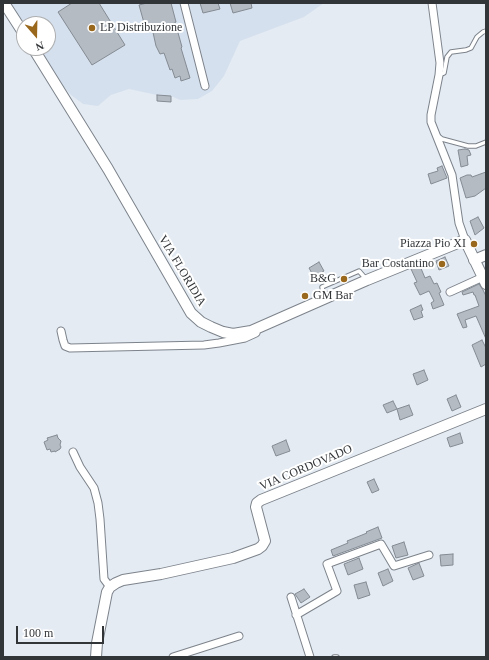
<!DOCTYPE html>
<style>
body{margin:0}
#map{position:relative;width:489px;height:660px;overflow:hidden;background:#e4ebf3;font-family:"Times New Roman",serif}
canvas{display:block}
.frame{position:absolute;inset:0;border:4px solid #323538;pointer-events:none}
.north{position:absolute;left:16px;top:16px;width:40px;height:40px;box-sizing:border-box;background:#fff;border:1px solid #adaeaf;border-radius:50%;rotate:160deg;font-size:11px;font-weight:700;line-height:16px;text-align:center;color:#323538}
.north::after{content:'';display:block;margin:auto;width:14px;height:18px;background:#9a681c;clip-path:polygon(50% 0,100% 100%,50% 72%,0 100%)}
.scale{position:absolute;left:16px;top:626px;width:88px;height:18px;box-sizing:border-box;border:2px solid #323538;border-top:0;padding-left:5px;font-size:12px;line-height:14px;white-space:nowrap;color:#323538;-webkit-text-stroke:3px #fff;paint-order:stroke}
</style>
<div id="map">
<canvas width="489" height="660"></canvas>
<div class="frame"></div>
<div class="north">N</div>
<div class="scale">100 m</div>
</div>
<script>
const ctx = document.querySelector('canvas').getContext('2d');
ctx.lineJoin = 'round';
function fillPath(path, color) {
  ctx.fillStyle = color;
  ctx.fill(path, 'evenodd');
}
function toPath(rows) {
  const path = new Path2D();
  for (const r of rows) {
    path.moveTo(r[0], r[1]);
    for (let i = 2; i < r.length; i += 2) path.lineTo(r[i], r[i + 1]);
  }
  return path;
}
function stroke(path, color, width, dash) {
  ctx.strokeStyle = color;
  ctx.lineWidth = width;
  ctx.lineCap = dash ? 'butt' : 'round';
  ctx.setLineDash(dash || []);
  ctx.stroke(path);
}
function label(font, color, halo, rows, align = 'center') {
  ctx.font = font + ' "Times New Roman",serif';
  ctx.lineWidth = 4;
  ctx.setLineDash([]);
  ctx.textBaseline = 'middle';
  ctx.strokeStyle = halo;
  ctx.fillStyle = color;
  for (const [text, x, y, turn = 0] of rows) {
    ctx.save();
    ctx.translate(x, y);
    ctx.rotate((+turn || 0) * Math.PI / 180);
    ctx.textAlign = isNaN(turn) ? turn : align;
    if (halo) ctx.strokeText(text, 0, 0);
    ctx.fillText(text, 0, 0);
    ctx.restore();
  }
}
const built = toPath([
 [8,3,324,3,304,17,240,41,224,76,212,91,198,99,180,100,171,96,157,95,129,89,111,95,98,106,83,104,71,95,61,84,37,48,48,48,48,24,24,24,24,28]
]);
const building = toPath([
 [72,3,99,3,125,45,92,65,58,12,72,3],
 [147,3,171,3,176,22,175,22,182,47,181,48,190,78,181,81,180,76,175,78,172,69,170,70,164,53,160,54,156,46,152,28,146,30,139,5,147,3],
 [200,3,218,3,220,9,203,13,200,3],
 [230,3,251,3,252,8,233,13,230,3],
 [157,95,171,96,171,102,157,101,157,95],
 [465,149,469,150,471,155,467,156,468,165,461,167,458,150,465,149],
 [442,166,447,178,431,184,428,174,438,171,437,168,442,166],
 [486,172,486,188,475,196,466,198,460,178,467,175,471,175,472,177,486,172],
 [478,217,484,228,475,235,470,221,478,217],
 [445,257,449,266,439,270,436,261,445,257],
 [319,262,324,271,314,277,309,268,319,262],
 [420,266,425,278,430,276,434,284,437,283,441,292,439,293,444,305,433,309,431,303,434,301,429,291,420,295,414,283,417,282,411,269,420,266],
 [479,284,483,290,486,296,486,339,476,316,465,320,467,327,463,328,457,314,479,306,475,295,474,295,473,292,463,295,462,292,479,284],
 [421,305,423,310,421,311,423,317,414,320,410,310,421,305],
 [482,340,486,348,486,364,481,367,472,345,482,340],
 [424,370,428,380,417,385,413,374,424,370],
 [456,395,461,407,452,411,447,399,456,395],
 [393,401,397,409,387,413,383,405,393,401],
 [409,405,413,415,400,420,397,409,409,405],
 [460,433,463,443,450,447,447,438,460,433],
 [57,435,58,438,61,441,60,445,61,447,60,449,55,452,55,451,51,452,50,449,47,450,44,442,48,440,47,438,57,435],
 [286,440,290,451,276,456,272,446,286,440],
 [374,479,379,490,372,493,367,482,374,479],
 [378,527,382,538,333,556,331,550,348,543,347,541,367,533,366,532,378,527],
 [404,542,408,555,396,558,392,546,404,542],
 [453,554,453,565,441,566,440,555,453,554],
 [359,558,363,569,348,575,344,564,359,558],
 [419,563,424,576,413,580,408,568,419,563],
 [388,569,393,581,383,586,378,573,388,569],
 [366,582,370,595,358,599,354,585,366,582],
 [304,589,310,597,301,603,295,594,304,589]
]);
const lane = toPath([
 [439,75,444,73,447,57,451,52,466,50,471,48,477,37,483,32,486,31],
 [438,136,442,139,468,146,476,146,486,142],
 [324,297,322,287,359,271,366,279],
 [334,657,337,657]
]);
const street = toPath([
 [184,3,205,86],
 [432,3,440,63,439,75,431,115,431,122,452,175,459,223,465,240],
 [450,292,483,277],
 [61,331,63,340,65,346,70,348,204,345,219,343,245,338,256,333],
 [73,452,80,467,94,488,98,503,100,519,104,579,110,587],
 [291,597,310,657],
 [296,615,337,591,327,564,381,544,394,566,429,555],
 [173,657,239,636]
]);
const secondary = toPath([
 [4,3,24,34],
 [33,48,108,169,191,313,201,322,211,327,223,332,233,334,251,331,367,280,465,240,486,284],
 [474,260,486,255],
 [96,657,97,643,107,592,110,587,116,583,123,580,161,574,233,558,258,549,262,546,265,541,256,507,257,503,261,500,486,409]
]);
const markers = [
 [92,28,4,"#9a681c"],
 [474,244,4,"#9a681c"],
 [442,264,4,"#9a681c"],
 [344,279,4,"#9a681c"],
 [305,296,4,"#9a681c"]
];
const poiNames = [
 ["LP Distribuzione",100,28,"left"],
 ["Piazza Pio XI",466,244],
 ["Bar Costantino",434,264],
 ["B&G",336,279],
 ["GM Bar",313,296,"left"]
];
const streetNames = [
 ["VIA FLORIDIA",182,271,59],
 ["VIA CORDOVADO",306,468,-23]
];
fillPath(built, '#d5e0ee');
fillPath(building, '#b4bbc3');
stroke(building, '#858b93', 1);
stroke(lane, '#7d838b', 5.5);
stroke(street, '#7d838b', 9);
stroke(secondary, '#7d838b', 12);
stroke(lane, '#fff', 3.5);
stroke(street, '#fff', 7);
stroke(secondary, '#fff', 10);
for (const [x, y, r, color] of markers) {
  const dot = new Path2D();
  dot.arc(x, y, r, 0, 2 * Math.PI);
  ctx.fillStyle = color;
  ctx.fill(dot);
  stroke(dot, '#fff', 1.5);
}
label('12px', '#323538', '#fff', poiNames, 'right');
label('12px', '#323538', '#fff', streetNames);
</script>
